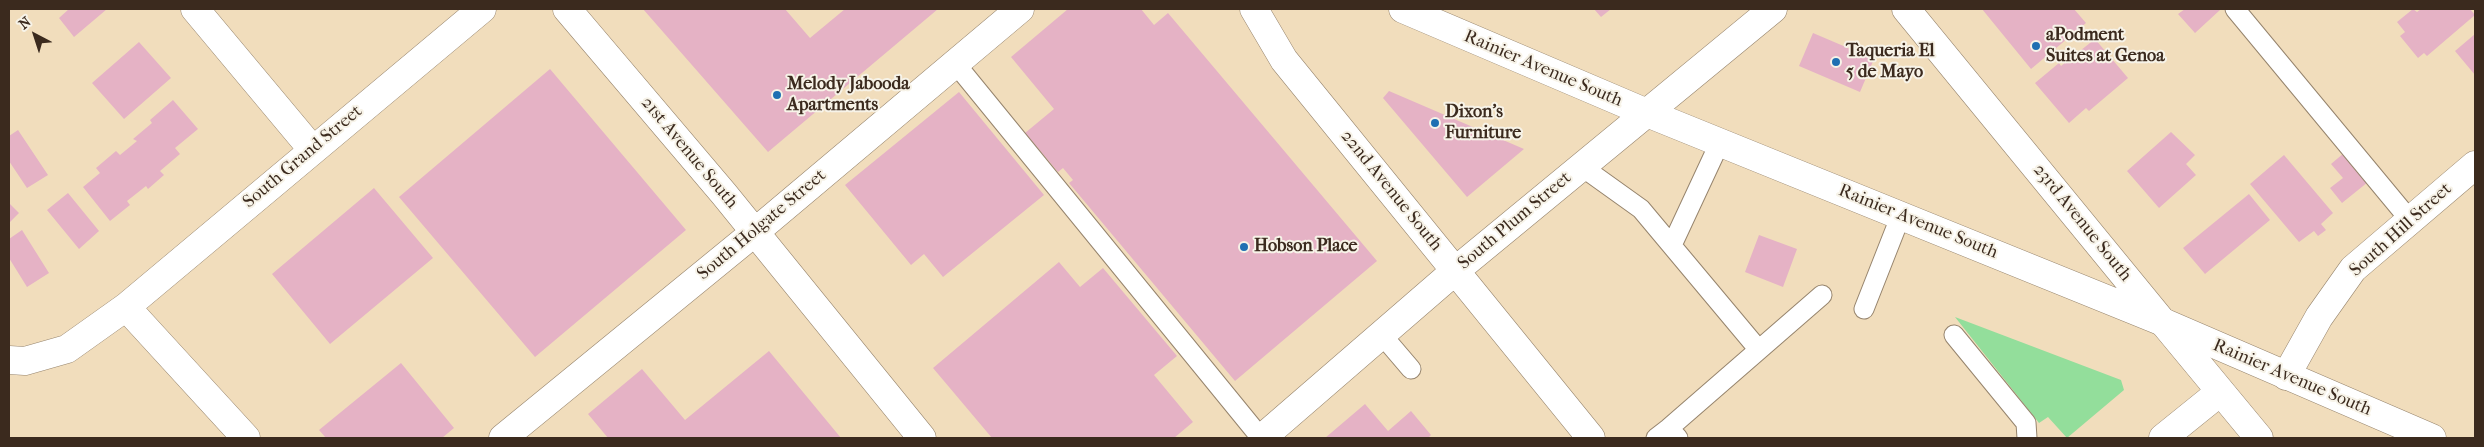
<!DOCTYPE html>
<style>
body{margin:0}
#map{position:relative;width:2484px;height:447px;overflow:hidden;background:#f1ddbc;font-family:"IM FELL French Canon",serif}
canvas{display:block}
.frame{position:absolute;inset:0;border:10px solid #3b2a1e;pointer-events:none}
.north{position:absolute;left:10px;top:10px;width:50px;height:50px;-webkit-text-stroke:4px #f7f3e8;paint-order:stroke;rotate:320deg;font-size:14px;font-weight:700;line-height:20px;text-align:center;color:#3b2a1e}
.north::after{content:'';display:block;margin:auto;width:18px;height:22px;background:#3b2a1e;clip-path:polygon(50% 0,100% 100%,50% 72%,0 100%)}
</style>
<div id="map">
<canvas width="2484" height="447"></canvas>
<div class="frame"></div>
<div class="north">N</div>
</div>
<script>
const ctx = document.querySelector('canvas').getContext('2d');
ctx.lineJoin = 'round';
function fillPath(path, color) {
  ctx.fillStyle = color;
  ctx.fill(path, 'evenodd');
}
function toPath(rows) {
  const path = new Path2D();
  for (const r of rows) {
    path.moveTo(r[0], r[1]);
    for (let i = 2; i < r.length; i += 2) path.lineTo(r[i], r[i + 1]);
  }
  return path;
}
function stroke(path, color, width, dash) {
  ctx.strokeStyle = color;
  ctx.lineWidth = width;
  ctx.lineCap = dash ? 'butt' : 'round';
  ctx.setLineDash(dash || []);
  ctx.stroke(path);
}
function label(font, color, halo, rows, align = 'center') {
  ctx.font = font + ' "IM FELL French Canon",serif';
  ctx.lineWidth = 4;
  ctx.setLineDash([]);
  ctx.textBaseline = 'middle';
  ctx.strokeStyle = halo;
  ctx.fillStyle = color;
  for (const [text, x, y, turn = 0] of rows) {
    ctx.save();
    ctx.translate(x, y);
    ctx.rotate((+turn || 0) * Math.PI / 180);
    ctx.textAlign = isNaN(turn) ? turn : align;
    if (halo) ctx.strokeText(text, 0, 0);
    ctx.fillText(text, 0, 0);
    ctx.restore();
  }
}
const green = toPath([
 [1955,317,2121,380,2124,390,2067,438,2048,417,2039,423]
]);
const building = toPath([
 [69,9,107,9,74,37,59,18],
 [643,9,785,9,810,38,845,9,938,9,768,152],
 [1068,9,1141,9,1154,25,1168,13,1377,261,1235,381,1069,183,1073,180,1063,168,1058,172,1025,133,1054,109,1011,57],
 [1594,9,1611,9,1601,17],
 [1982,9,2074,9,2086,23,2031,69],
 [2185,9,2219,9,2220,10,2195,33,2178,14],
 [2413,9,2417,12,2421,9,2470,9,2475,15,2427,56,2424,53,2418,58,2400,36,2405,32,2397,22],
 [1813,33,1874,59,1860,92,1799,66],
 [2475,34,2475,75,2455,51],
 [2095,39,2128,78,2089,111,2086,108,2069,123,2035,83,2059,63,2061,66],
 [139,42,171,78,124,119,92,83],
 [550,69,686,230,535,357,399,197],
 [1389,91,1524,149,1467,197,1383,98],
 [959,92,1044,195,943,277,924,254,911,265,845,185],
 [173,100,198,129,175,148,180,154,160,171,164,175,148,189,146,186,127,201,130,205,110,221,83,187,100,173,96,168,116,151,120,155,137,141,133,139,152,123,150,120],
 [18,130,48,175,27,188,9,161,9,136],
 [2171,132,2195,155,2186,164,2196,175,2159,208,2127,171],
 [2344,153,2368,182,2342,203,2330,188,2343,178,2331,164],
 [2284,155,2333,213,2321,224,2326,230,2318,236,2314,231,2299,242,2250,184],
 [374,188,433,258,330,344,272,274],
 [68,193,99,231,79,249,47,210],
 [2249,194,2270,220,2205,274,2183,248],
 [9,203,19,213,9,223],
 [22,230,49,273,27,287,9,258,9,239],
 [1759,235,1797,249,1783,287,1745,272],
 [1059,262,1080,287,1103,268,1177,356,1154,375,1193,422,1174,438,992,438,933,368],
 [769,351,841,438,608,438,588,414,642,369,685,420],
 [401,363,454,428,442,438,326,438,319,430],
 [1365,404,1388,431,1411,411,1431,435,1428,438,1325,438]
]);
const lane = toPath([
 [2235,9,2409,219],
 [955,63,1261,438],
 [1581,166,1641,209,1759,350],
 [1672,245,1720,142],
 [1864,309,1901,215],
 [1382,335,1411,369],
 [1954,335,2026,423,2027,438],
 [1669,428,1822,295],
 [1656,438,1669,428,1678,438]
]);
const street = toPath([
 [195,9,312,149],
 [567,9,724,194,922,438],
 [1254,9,1284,60,1591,438],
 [126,307,246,438],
 [9,360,25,361,67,349,126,307,482,9],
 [2286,376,2319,317,2353,269,2475,165],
 [503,438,755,232,1020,9],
 [1262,438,1455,271,1773,9],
 [2163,438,2220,392]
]);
const secondary = toPath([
 [2163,322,2259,438]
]);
const primary = toPath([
 [1403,9,1647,113,2163,322,2432,438],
 [1906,9,2160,319]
]);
const markers = [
 [2036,46,5,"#1f6fb2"],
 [1836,62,5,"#1f6fb2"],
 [777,95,5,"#1f6fb2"],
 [1435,123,5,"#1f6fb2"],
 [1244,247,5,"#1f6fb2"]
];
const poiNames = [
 ["aPodment",2046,36],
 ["Suites at Genoa",2046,57],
 ["Taqueria El",1846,52],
 ["5 de Mayo",1846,73],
 ["Melody Jabooda",787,85],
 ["Apartments",787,106],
 ["Dixon's",1445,113],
 ["Furniture",1445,134],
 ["Hobson Place",1254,247]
];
const streetNames = [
 ["Rainier Avenue South",1543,69,23],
 ["21st Avenue South",689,153,50],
 ["South Grand Street",303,157,-40],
 ["22nd Avenue South",1391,191,51],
 ["South Plum Street",1515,221,-40],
 ["Rainier Avenue South",1918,222,22],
 ["23rd Avenue South",2082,223,51],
 ["South Holgate Street",762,225,-40],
 ["South Hill Street",2401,230,-42],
 ["Rainier Avenue South",2292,378,23]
];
fillPath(green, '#93de9b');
fillPath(building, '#e5b2c5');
stroke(lane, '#96846d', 21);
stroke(street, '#96846d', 29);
stroke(secondary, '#96846d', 29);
stroke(primary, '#96846d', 29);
stroke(lane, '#fff', 19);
stroke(street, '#fff', 28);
stroke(secondary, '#fff', 28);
stroke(primary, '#fff', 28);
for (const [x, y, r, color] of markers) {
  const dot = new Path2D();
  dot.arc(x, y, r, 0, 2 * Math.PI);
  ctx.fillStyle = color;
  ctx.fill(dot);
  stroke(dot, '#f7f3e8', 2);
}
label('bold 18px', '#3b2a1e', '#f7f3e8', poiNames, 'left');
label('18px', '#3b2a1e', '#f7f3e8', streetNames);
</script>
